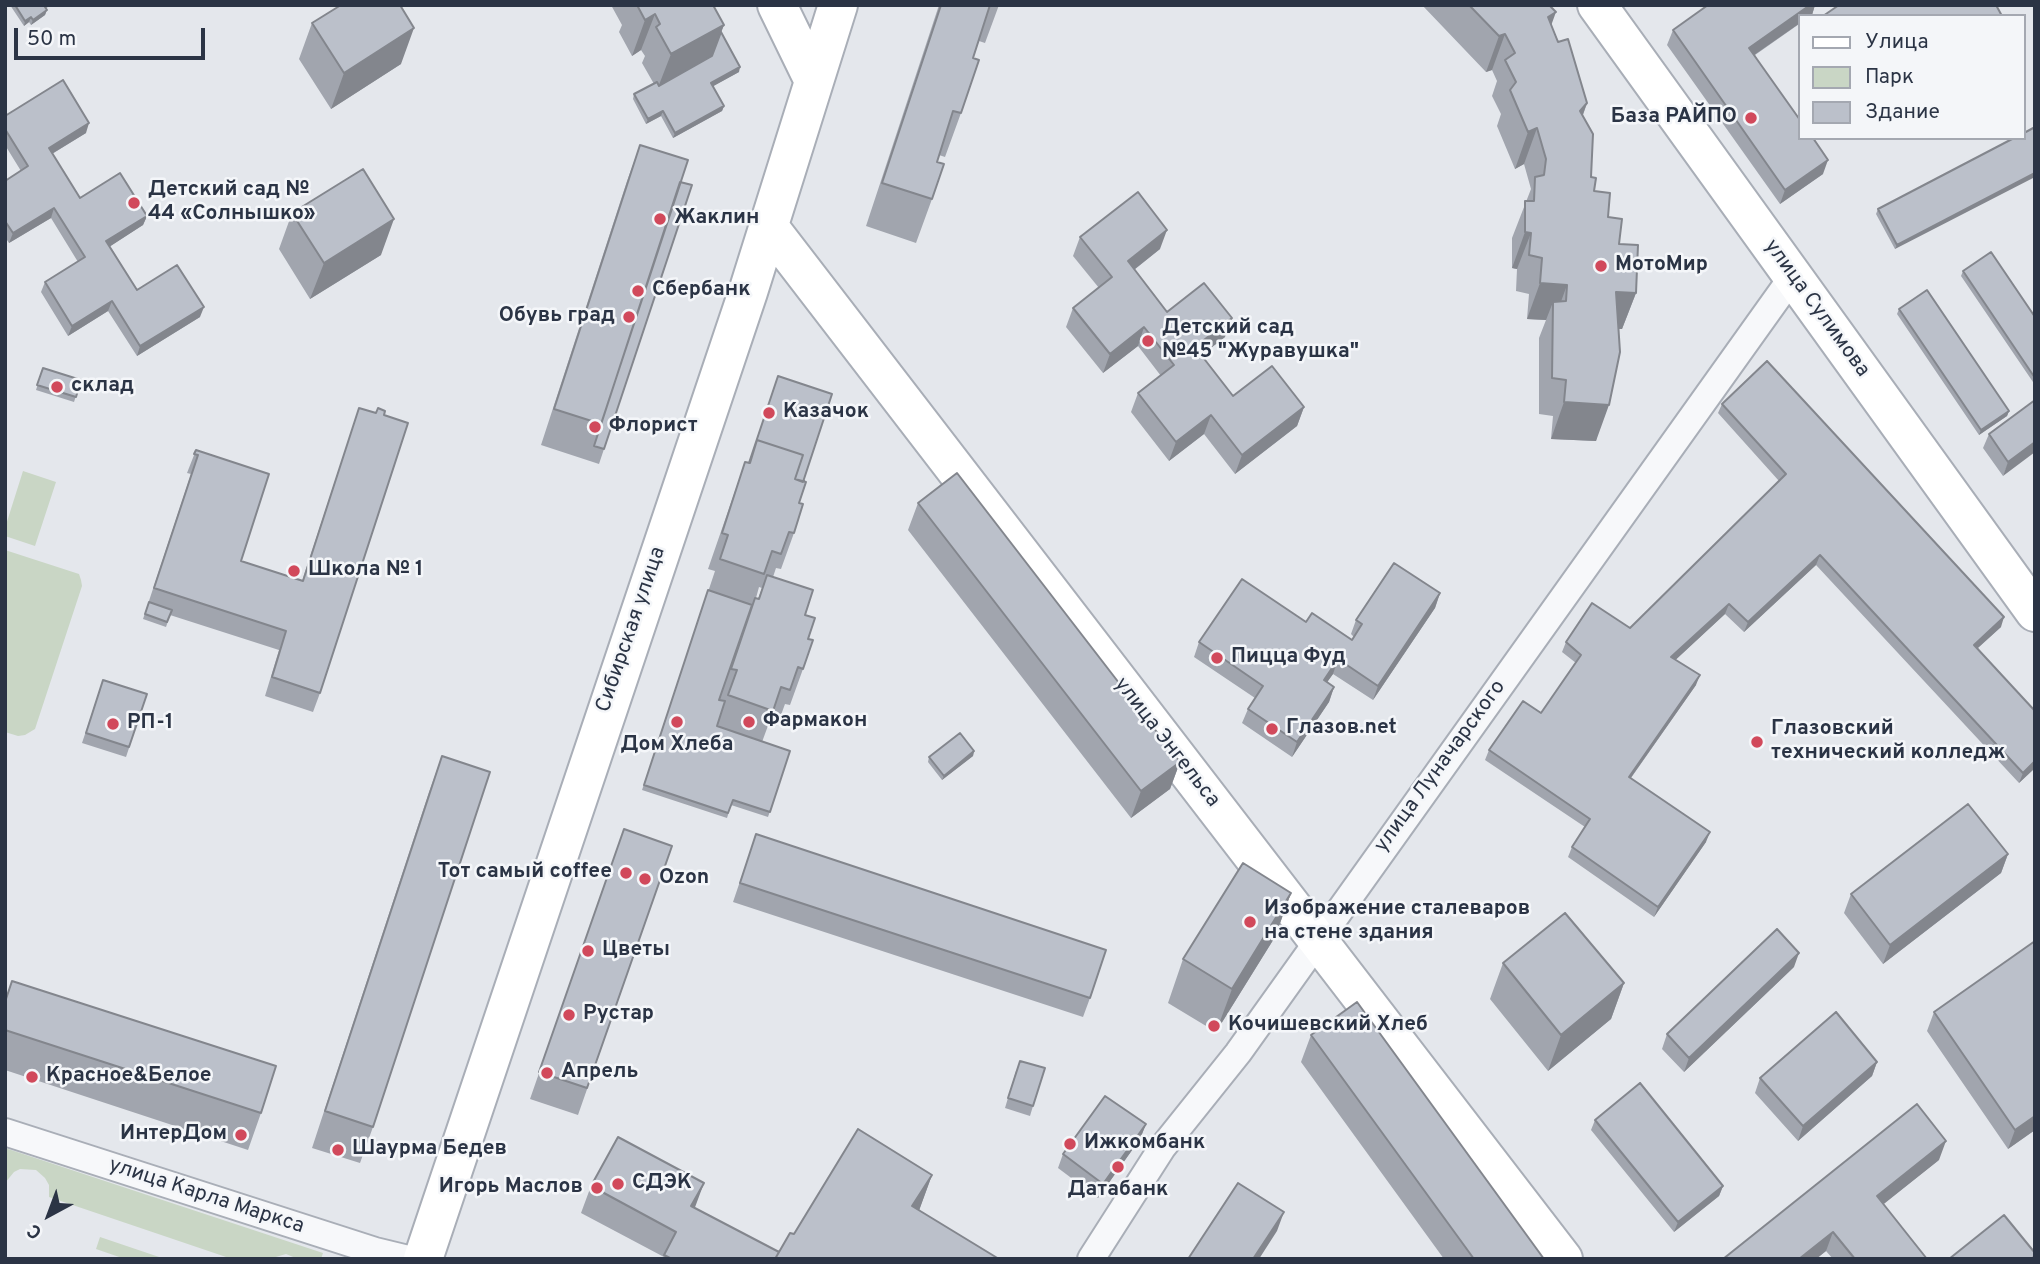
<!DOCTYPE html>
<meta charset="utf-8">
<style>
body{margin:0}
#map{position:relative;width:2040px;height:1264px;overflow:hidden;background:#e4e7ec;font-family:Overpass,sans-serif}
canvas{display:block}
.frame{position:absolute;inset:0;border:7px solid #2b3445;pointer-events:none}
.legend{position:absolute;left:1798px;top:14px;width:228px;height:126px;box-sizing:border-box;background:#f4f6f9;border:2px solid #a4a8b1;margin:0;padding:9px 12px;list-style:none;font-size:21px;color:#2b3445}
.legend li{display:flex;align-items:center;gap:14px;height:35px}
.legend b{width:35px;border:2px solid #a4a8b1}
.north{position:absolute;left:14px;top:1180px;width:70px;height:70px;-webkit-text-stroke:5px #f4f6f9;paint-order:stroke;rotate:221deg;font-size:19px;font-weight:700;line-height:28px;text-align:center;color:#2b3445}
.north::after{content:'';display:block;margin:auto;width:24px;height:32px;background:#2b3445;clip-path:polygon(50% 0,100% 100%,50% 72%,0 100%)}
.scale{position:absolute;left:14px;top:28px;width:191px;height:32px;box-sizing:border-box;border:4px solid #2b3445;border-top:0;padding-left:9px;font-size:21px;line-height:24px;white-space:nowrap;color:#2b3445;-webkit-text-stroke:5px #f4f6f9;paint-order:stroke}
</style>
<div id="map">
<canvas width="2040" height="1264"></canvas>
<div class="frame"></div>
<ul class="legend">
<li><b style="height:9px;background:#fff"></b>Улица</li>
<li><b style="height:19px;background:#c9d6c5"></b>Парк</li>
<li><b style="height:19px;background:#bbc0ca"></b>Здание</li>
</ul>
<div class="north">С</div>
<div class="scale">50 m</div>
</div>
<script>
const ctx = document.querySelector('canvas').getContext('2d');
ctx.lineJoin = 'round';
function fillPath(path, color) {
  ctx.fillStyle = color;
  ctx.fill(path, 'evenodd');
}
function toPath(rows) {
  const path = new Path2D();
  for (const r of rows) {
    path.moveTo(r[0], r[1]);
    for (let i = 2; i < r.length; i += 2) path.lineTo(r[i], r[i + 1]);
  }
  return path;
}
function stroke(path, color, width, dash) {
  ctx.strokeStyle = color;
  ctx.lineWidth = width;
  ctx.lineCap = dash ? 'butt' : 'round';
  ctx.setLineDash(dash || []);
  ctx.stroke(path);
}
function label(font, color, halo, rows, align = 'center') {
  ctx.font = font + ' Overpass,sans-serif';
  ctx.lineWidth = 5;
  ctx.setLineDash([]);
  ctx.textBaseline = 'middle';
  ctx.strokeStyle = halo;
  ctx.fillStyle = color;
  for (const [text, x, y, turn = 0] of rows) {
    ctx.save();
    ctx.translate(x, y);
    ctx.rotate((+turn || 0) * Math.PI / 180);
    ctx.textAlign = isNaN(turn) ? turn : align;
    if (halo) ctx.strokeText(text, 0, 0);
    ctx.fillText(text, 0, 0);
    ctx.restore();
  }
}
const green = toPath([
 [23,471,56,482,35,546,5,536,5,528],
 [5,550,79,574,81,580,82,586,35,729,25,735,18,736,5,732],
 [5,1148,323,1253,321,1259,298,1259,286,1254,269,1259,232,1259,49,1197,49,1185,45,1178,36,1170,20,1169,14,1172,5,1183],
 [100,1237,165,1259,125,1259,96,1249]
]);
const street = toPath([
 [5,1132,375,1251,408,1259],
 [1091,1259,1162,1148,1238,1053,1793,276]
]);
const secondary = toPath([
 [777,5,814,81],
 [1597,5,2035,612],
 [769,227,1563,1259],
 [423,1259,748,292,838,5]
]);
const wall = toPath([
 [10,5,48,5,45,15,31,25,29,22,24,26],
 [611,5,713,5,724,25,721,32,739,72,713,86,724,106,722,111,673,138,661,116,646,124,633,99,634,94,654,84,642,63,645,56,641,50,632,56,619,32,622,25],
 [939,5,999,5,985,43,979,41,973,58,961,113,945,157,939,155,937,162,932,199,916,243,866,226],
 [1422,5,1549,5,1551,25,1587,103,1583,115,1591,177,1594,191,1608,217,1619,244,1636,293,1622,329,1619,329,1596,441,1551,439,1553,416,1539,414,1539,338,1546,320,1527,319,1529,294,1516,291,1517,269,1512,268,1512,238,1531,189,1524,164,1515,169,1497,126,1501,114,1492,96,1497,81,1492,70,1486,72],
 [1708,5,1815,5,1812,15,1755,55,1823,174,1780,204,1667,45,1673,30],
 [312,23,401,64,331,109,299,59],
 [5,116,86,133,52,154,80,198,147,216,143,225,110,246,137,290,200,317,137,356,108,311,68,336,41,292,45,282,78,262,51,218,9,243,5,237,5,181,21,171,5,145],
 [2014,138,1895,249,1876,214,1878,209],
 [640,145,680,182,604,449,599,464,541,445,627,181],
 [292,213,381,255,310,299,279,249],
 [1080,237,1160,249,1134,270,1167,312,1225,337,1201,355,1233,396,1304,407,1297,426,1235,474,1204,434,1169,461,1131,412,1138,393,1161,376,1138,346,1103,373,1066,327,1073,308,1099,288,1073,256],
 [1963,271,2035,317,2035,385,1961,276],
 [1899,309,2009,411,2007,416,1979,435,1897,314],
 [43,368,81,380,74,402,36,390],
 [2035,400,2003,476,1983,448,1989,434],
 [1722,404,2001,627,1978,648,2035,768,2019,783,1816,565,1744,632,1725,614,1675,660,1696,685,1631,778,1706,842,1654,917,1568,857,1572,847,1585,827,1485,760,1489,750,1541,713,1576,663,1562,652,1566,642,1630,628,1779,481,1718,413],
 [359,408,320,693,313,712,265,696,279,650,170,615,166,627,143,619,191,474,187,473,196,450,241,561,302,581],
 [745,462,803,482,794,533,781,569,776,568,773,577,805,615,808,639,803,669,790,705,785,704,777,726,769,723,762,742,790,751,768,817,731,805,727,818,642,790,715,571,708,569],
 [759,587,762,588,758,599,756,598],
 [918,503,1180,762,1170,789,1131,818,908,530],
 [1440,593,1435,608,1373,700,1333,674,1327,682,1334,687,1329,702,1292,757,1242,723,1248,709,1255,698,1194,657,1199,642,1306,622,1352,640,1354,637,1351,634,1356,620],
 [103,680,147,694,126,757,82,743],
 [974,751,973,756,942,780,928,762,929,757],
 [442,756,373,1127,360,1163,312,1148,429,792],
 [624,829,672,846,578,1115,530,1099],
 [756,834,1090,998,1083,1017,733,902],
 [2008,854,2001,873,1883,964,1844,913,1851,894],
 [1291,893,1275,937,1216,1032,1168,1003,1183,959],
 [1503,963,1624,983,1611,1019,1548,1071,1490,999],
 [1794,967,1684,1072,1662,1049,1667,1034],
 [12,981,261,1113,248,1150,5,1070,5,1000],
 [1934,1012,2035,1130,2008,1149,1927,1031],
 [1311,1035,1544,1259,1444,1259,1301,1062],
 [1877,1062,1872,1076,1798,1141,1755,1093,1760,1078],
 [1016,1071,1033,1106,1030,1116,1005,1108],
 [1595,1120,1723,1186,1719,1196,1674,1232,1591,1130],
 [1146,1124,1140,1139,1098,1198,1058,1168,1063,1154],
 [1939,1160,1883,1204,1927,1259,1833,1259,1826,1251,1816,1259,1723,1259],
 [932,1175,919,1210,999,1259,663,1259,664,1257,581,1213,591,1186,695,1208,779,1252,794,1234]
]);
const shadedWall = toPath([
 [1810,5,1815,5,1812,15,1810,16,1800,16,1800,23,1744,62,1749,48],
 [47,10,45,15,31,25,33,20],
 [1556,12,1543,48,1548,17],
 [655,14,641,50,632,56,645,20],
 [31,17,29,22,24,26,25,21],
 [724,25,710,61,657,90,671,54],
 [414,28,401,64,331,109,344,73],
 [1505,34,1492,70,1486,72,1499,36],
 [740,67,739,72,710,88,711,83],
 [1587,103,1574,139,1580,111],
 [724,106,722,111,673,138,675,133],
 [663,111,661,116,646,124,648,119],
 [89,123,86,133,45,158,49,148],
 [1537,128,1524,164,1515,169,1528,132],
 [1828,160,1823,174,1780,204,1785,190],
 [2035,173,2035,177,1895,249,1897,245],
 [54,208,51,218,9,243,13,233],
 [147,216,143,225,103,251,106,241],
 [394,219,381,255,310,299,324,263],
 [1167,230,1160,249,1121,280,1128,261],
 [1525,232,1531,233,1517,269,1512,268],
 [1540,283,1567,285,1554,321,1553,302,1546,320,1527,319],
 [1616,292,1636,293,1622,329,1603,328],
 [112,301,108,311,68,336,72,326],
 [204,307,200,317,137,356,140,346],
 [1232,318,1225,337,1188,366,1195,347],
 [1144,327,1138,346,1103,373,1110,354],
 [1564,402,1609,405,1596,441,1551,439],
 [1304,407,1297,426,1235,474,1242,455],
 [2009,411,2007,416,1979,435,1981,430],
 [1211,415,1204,434,1169,461,1176,442],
 [2035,442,2035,452,2003,476,2008,462],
 [1820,555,1816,565,1744,632,1748,622],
 [1440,593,1435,608,1373,700,1378,686],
 [1729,604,1725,614,1668,667,1671,657],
 [2004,617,2001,627,1971,654,1974,645],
 [1338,659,1333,674,1318,695,1324,680],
 [1700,675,1696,685,1625,786,1629,777],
 [1334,687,1329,702,1292,757,1297,742],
 [974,751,973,756,942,780,944,776],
 [2035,761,2035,768,2019,783,2023,773],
 [1180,762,1170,789,1131,818,1141,791],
 [1710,832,1706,842,1654,917,1658,907],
 [2008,854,2001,873,1883,964,1890,945],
 [1291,893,1275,937,1216,1032,1232,989],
 [1799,953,1794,967,1684,1072,1689,1058],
 [1624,983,1611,1019,1548,1071,1561,1035],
 [1877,1062,1872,1076,1798,1141,1803,1126],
 [2035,1116,2035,1130,2008,1149,2015,1130],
 [1146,1124,1140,1139,1098,1198,1103,1184],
 [1946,1141,1939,1160,1870,1215,1877,1196],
 [932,1175,916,1219,912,1206],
 [704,1183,694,1210,691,1206],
 [1723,1186,1719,1196,1674,1232,1678,1222],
 [1284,1212,1277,1231,1259,1259,1253,1259],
 [1833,1232,1826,1251,1816,1259,1799,1259]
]);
const building = toPath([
 [15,5,48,5,45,7,47,10,33,20,31,17,25,21,15,5],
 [341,5,400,5,414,28,344,73,312,23,341,5],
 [637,5,713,5,724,25,671,54,656,27,660,24,655,14,645,20,637,5],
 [941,5,990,5,973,58,979,60,961,113,953,111,937,162,944,164,932,199,882,183,941,5],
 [1469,5,1549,5,1556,12,1548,17,1558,42,1568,39,1587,103,1580,111,1593,134,1591,177,1596,178,1594,191,1610,193,1608,217,1622,219,1619,244,1638,245,1636,293,1616,292,1620,352,1609,405,1564,402,1566,380,1552,378,1553,302,1566,301,1567,285,1540,283,1542,258,1529,255,1531,233,1525,232,1525,201,1534,201,1535,177,1544,175,1546,159,1537,128,1528,132,1510,90,1516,82,1505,60,1515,53,1505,34,1499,36,1469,5],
 [1708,5,1810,5,1749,48,1800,120,1800,138,1813,138,1828,160,1785,190,1673,30,1708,5],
 [1839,5,1996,5,2002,16,1823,16,1839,5],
 [721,32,740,67,711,83,724,106,675,133,663,111,648,119,634,94,657,82,659,86,712,56,721,32],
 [63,80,89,123,49,148,80,198,120,173,147,216,106,241,137,290,177,265,204,307,140,346,112,301,72,326,45,282,85,257,54,208,13,233,5,221,5,181,28,166,5,129,5,116,63,80],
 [2035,127,2035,173,1897,245,1878,209,2014,138,2024,138,2024,133,2035,127],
 [640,145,688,160,601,424,554,409,640,145],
 [363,169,394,219,324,263,292,213,363,169],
 [680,182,692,185,604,449,594,446,680,182],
 [1138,192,1167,230,1128,261,1167,312,1204,283,1232,318,1195,347,1233,396,1272,366,1304,407,1242,455,1211,415,1176,442,1138,393,1174,365,1144,327,1110,354,1073,308,1112,277,1080,237,1138,192],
 [1991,252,2035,317,2035,378,1963,271,1991,252],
 [1927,290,2009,411,1981,430,1899,309,1927,290],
 [1767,361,2004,617,1974,645,2035,711,2035,761,2023,773,1820,555,1748,622,1729,604,1671,657,1700,675,1629,777,1710,832,1658,907,1572,847,1590,819,1489,750,1523,701,1541,713,1581,655,1566,642,1592,603,1630,628,1786,474,1722,404,1767,361],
 [43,368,81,380,76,397,37,385,43,368],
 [778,376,832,394,803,482,795,479,803,455,757,440,749,463,778,376],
 [2035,400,2035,442,2008,462,1989,434,2035,400],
 [359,408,376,413,378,408,385,411,384,415,408,423,320,693,272,677,286,631,154,588,198,455,194,454,196,450,269,474,241,561,303,581,359,408],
 [757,440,803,455,795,479,806,482,799,503,803,504,794,533,789,532,781,554,772,551,764,574,720,559,728,535,722,533,745,462,750,463,757,440],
 [957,473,1180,762,1141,791,918,503,957,473],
 [1394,563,1440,593,1378,686,1338,659,1324,680,1334,687,1297,742,1248,709,1263,686,1199,642,1242,579,1306,622,1312,613,1352,640,1362,624,1356,620,1394,563],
 [767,575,813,590,805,615,815,618,808,639,813,640,803,669,798,667,790,690,781,687,773,711,728,695,737,670,731,669,755,598,759,599,767,575],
 [708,590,752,605,719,700,725,701,717,726,790,751,770,812,733,800,728,813,644,785,708,590],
 [149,602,172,610,167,622,145,614,149,602],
 [103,680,147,694,129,747,86,733,103,680],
 [960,733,974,751,944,776,929,757,960,733],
 [442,756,490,772,373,1127,325,1111,442,756],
 [1968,804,2008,854,1890,945,1851,894,1968,804],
 [624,829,672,846,587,1088,539,1072,624,829],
 [756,834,1106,950,1090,998,740,883,756,834],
 [1243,863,1291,893,1232,989,1183,959,1243,863],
 [1565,913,1624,983,1561,1035,1503,963,1565,913],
 [1777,929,1799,953,1689,1058,1667,1034,1777,929],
 [2035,941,2035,1116,2015,1130,1934,1012,2035,941],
 [12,981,276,1066,261,1113,5,1030,5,1002,12,981],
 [1357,1002,1544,1259,1474,1259,1311,1035,1357,1002],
 [1836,1012,1877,1062,1803,1126,1760,1078,1836,1012],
 [1020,1061,1045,1068,1033,1106,1008,1098,1020,1061],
 [1640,1083,1723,1186,1678,1222,1595,1120,1640,1083],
 [1105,1096,1146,1124,1103,1184,1063,1154,1105,1096],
 [1917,1104,1946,1141,1877,1196,1927,1259,1855,1259,1833,1232,1799,1259,1723,1259,1917,1104],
 [858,1129,932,1175,912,1206,999,1259,775,1259,790,1233,794,1234,858,1129],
 [618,1137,704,1183,691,1206,779,1252,775,1259,672,1259,664,1255,676,1232,591,1186,618,1137],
 [1238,1183,1284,1212,1253,1259,1188,1259,1238,1183],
 [2004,1215,2035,1253,2035,1256,2031,1259,1949,1259,2004,1215]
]);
const markers = [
 [1751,118,7,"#d1495b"],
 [134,203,7,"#d1495b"],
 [660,219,7,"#d1495b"],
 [1601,266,7,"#d1495b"],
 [638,291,7,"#d1495b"],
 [629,317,7,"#d1495b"],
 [1148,341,7,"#d1495b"],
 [57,387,7,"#d1495b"],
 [769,413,7,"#d1495b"],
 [595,427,7,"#d1495b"],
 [294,571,7,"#d1495b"],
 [1217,658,7,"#d1495b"],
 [677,722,7,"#d1495b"],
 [749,722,7,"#d1495b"],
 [113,724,7,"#d1495b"],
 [1272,729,7,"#d1495b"],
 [1757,742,7,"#d1495b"],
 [626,873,7,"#d1495b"],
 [645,879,7,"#d1495b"],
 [1250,922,7,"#d1495b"],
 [588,951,7,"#d1495b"],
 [569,1015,7,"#d1495b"],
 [1214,1026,7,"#d1495b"],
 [547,1073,7,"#d1495b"],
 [32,1077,7,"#d1495b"],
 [241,1135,7,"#d1495b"],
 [1070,1144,7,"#d1495b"],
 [338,1150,7,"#d1495b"],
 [1118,1167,7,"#d1495b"],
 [618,1184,7,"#d1495b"],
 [597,1188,7,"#d1495b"]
];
const poiNames = [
 ["База РАЙПО",1737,118,"right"],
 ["Детский сад №",148,191],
 ["44 «Солнышко»",148,215],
 ["Жаклин",674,219],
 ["МотоМир",1615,266],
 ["Сбербанк",652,291],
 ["Обувь град",615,317,"right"],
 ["Детский сад",1162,329],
 ["№45 \"Журавушка\"",1162,353],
 ["склад",71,387],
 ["Казачок",783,413],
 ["Флорист",609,427],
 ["Школа № 1",308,571],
 ["Пицца Фуд",1231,658],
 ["Фармакон",763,722],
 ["РП-1",127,724],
 ["Глазов.net",1286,729],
 ["Глазовский",1771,730],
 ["технический колледж",1771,754],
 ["Дом Хлеба",677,746,"center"],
 ["Тот самый coffee",612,873,"right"],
 ["Ozon",659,879],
 ["Изображение сталеваров",1264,910],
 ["на стене здания",1264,934],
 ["Цветы",602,951],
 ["Рустар",583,1015],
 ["Кочишевский Хлеб",1228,1026],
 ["Апрель",561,1073],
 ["Красное&Белое",46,1077],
 ["ИнтерДом",227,1135,"right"],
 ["Ижкомбанк",1084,1144],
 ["Шаурма Бедев",352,1150],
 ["СДЭК",632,1184],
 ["Игорь Маслов",583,1188,"right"],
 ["Датабанк",1118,1191,"center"]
];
const streetNames = [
 ["улица Сулимова",1816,309,54],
 ["Сибирская улица",632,630,-71],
 ["улица Энгельса",1166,743,52],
 ["улица Луначарского",1441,767,-54],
 ["улица Карла Маркса",206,1197,18]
];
fillPath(green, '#c9d6c5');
stroke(street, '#a9aeb7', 30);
stroke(secondary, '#a9aeb7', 42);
stroke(street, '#f7f8fa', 26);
stroke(secondary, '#fff', 38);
fillPath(wall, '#a1a5ae');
fillPath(shadedWall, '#83868d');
fillPath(building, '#bbc0ca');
stroke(building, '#83868d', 2);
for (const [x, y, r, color] of markers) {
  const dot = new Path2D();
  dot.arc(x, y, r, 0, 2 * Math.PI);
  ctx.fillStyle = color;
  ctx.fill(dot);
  stroke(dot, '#f4f6f9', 2.5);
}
label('bold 21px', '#2b3445', '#f4f6f9', poiNames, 'left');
label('21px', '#2b3445', '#f4f6f9', streetNames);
</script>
